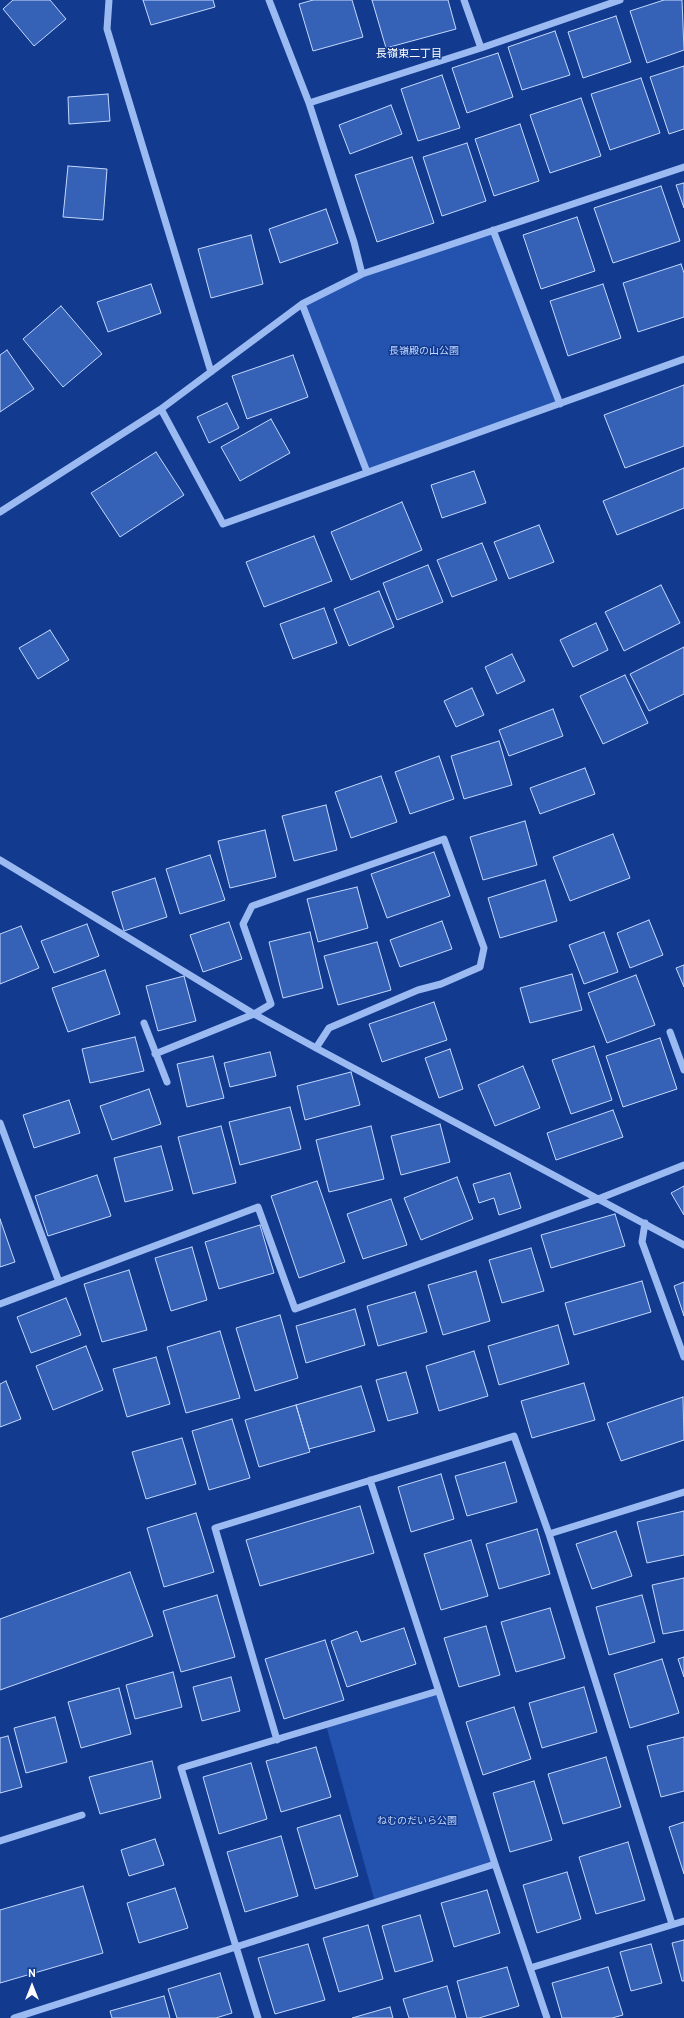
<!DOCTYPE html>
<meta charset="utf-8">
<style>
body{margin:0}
#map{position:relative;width:684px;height:2018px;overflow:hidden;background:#123b90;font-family:Overpass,sans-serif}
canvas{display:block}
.north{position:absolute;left:12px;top:1966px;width:40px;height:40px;-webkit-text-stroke:3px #123b90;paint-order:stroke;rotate:0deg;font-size:11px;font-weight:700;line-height:16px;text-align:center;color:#fff}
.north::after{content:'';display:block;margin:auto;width:14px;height:18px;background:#fff;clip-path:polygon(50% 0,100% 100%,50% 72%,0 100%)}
</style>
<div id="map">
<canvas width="684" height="2018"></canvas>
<div class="north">N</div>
</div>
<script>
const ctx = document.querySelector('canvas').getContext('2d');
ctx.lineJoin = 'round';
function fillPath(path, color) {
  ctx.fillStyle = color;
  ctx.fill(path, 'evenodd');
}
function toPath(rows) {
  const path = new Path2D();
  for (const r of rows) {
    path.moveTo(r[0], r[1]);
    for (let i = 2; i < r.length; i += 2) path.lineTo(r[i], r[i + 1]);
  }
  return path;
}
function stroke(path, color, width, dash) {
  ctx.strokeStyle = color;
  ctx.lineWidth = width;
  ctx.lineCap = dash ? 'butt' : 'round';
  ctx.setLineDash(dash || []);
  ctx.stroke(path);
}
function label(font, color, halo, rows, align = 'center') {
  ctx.font = font + ' Overpass,"Noto Sans JP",sans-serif';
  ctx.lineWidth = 3;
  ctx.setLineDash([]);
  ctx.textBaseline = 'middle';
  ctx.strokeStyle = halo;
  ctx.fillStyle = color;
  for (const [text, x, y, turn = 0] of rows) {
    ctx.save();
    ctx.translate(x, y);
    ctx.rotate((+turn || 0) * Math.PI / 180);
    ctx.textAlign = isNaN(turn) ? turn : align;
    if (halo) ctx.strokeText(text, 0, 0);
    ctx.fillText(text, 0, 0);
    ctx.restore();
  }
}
const green = toPath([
 [493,230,560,404,367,472,302,304,362,274],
 [438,1691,495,1864,375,1902,326,1725]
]);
const building = toPath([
 [13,0,50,0,66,19,34,46,3,9,13,0],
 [143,0,213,0,215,7,151,25,143,0],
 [313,0,352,0,363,37,313,51,299,4,313,0],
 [372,0,448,0,456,29,386,48,372,0],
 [664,0,682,0,684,50,647,63,630,11,664,0],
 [616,16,631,62,583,78,568,32,616,16],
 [555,31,570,75,522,90,508,47,555,31],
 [498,53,513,97,467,113,452,68,498,53],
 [684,66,684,129,669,134,650,77,684,66],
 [442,75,460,128,418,141,401,89,442,75],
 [641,78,660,133,610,150,591,94,641,78],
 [108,94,110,121,69,124,68,97,108,94],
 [581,98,601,156,550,173,530,115,581,98],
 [391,105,402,134,350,154,339,125,391,105],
 [520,124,539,181,494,196,475,139,520,124],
 [467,143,486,201,442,216,423,157,467,143],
 [412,157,434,223,377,242,355,175,412,157],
 [68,166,107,169,103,220,63,217,68,166],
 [684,183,684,208,676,185,684,183],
 [661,186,680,241,613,263,594,208,661,186],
 [326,209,338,243,280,263,269,229,326,209],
 [577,217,595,271,541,289,523,235,577,217],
 [251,235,263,284,211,298,198,249,251,235],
 [681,264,684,273,684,317,638,332,623,283,681,264],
 [151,284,161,313,108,332,97,302,151,284],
 [603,284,621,338,568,356,550,301,603,284],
 [61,306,102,354,63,387,23,339,61,306],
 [7,350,34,389,0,412,0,355,7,350],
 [293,355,308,397,247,419,232,376,293,355],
 [684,385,684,446,625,468,604,415,684,385],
 [227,403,239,428,209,443,197,417,227,403],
 [271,419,290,453,240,481,221,447,271,419],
 [156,452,184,495,120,537,91,493,156,452],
 [684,468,684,508,617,535,603,501,684,468],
 [474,471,486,503,442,518,431,485,474,471],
 [402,502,422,550,351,580,331,532,402,502],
 [539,525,554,562,509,579,494,542,539,525],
 [314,536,332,581,264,607,246,562,314,536],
 [482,543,497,580,452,597,437,560,482,543],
 [428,565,443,602,397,620,383,583,428,565],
 [661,585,680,623,624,651,605,612,661,585],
 [379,591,394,627,349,646,334,609,379,591],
 [324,608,337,643,293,659,280,624,324,608],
 [596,623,608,650,573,667,560,640,596,623],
 [50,630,69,660,38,679,19,648,50,630],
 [684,647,684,694,649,711,630,674,684,647],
 [512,654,525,681,497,694,485,667,512,654],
 [625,675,648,723,603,744,580,696,625,675],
 [472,688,484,715,456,727,444,701,472,688],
 [553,709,563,736,509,756,499,730,553,709],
 [499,741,512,785,464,799,451,756,499,741],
 [439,756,454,799,410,814,395,772,439,756],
 [585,768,595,794,540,814,530,788,585,768],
 [381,776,397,822,351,838,335,792,381,776],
 [326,805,337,850,294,861,282,816,326,805],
 [525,821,537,865,483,880,470,837,525,821],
 [265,830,276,877,230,888,218,841,265,830],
 [613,834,630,878,570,901,553,857,613,834],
 [434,852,450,896,387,918,371,874,434,852],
 [210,855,225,900,180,914,166,869,210,855],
 [155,878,167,917,124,931,112,892,155,878],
 [545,880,557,921,500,938,488,898,545,880],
 [357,887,368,928,318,942,307,899,357,887],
 [649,920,663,955,630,968,617,933,649,920],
 [442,921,452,949,400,967,390,940,442,921],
 [229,922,242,959,203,972,190,935,229,922],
 [87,924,99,956,54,973,41,941,87,924],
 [21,926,39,968,0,984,0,934,21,926],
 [310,932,323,988,283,998,269,942,310,932],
 [604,932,618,972,584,984,569,945,604,932],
 [377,942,391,990,338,1005,324,956,377,942],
 [684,965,684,987,676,968,684,965],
 [105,970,120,1014,68,1032,52,988,105,970],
 [572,974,582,1010,530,1023,520,988,572,974],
 [636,975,655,1025,607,1043,588,993,636,975],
 [184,976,196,1021,158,1031,146,986,184,976],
 [434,1002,447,1040,382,1062,369,1024,434,1002],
 [135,1037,144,1071,90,1083,82,1049,135,1037],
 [660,1038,677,1089,623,1107,606,1056,660,1038],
 [594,1046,612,1100,571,1114,552,1060,594,1046],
 [450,1049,463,1089,439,1098,425,1058,450,1049],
 [270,1052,276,1076,230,1087,224,1063,270,1052],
 [213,1056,224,1098,187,1107,177,1064,213,1056],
 [523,1066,540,1108,495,1126,478,1085,523,1066],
 [351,1072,360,1105,305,1120,297,1086,351,1072],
 [149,1089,161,1124,112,1140,100,1106,149,1089],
 [69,1100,80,1133,34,1148,23,1115,69,1100],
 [290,1107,301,1149,240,1165,229,1122,290,1107],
 [613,1110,623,1137,556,1160,547,1133,613,1110],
 [440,1124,450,1162,401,1175,391,1136,440,1124],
 [221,1126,236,1183,193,1194,178,1137,221,1126],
 [371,1126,384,1179,329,1192,316,1140,371,1126],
 [161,1146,173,1190,125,1202,114,1158,161,1146],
 [510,1173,521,1208,499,1215,494,1198,479,1203,473,1184,510,1173],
 [97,1175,111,1216,48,1236,35,1196,97,1175],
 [457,1177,473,1219,421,1240,404,1198,457,1177],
 [317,1181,345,1262,299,1278,271,1196,317,1181],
 [684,1186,684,1215,671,1193,684,1186],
 [391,1199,407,1245,363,1259,347,1214,391,1199],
 [615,1214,625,1246,551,1268,541,1235,615,1214],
 [0,1219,15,1262,0,1267,0,1219],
 [260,1225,274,1273,219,1289,205,1242,260,1225],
 [192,1247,207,1300,171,1311,155,1258,192,1247],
 [531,1248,544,1291,502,1303,489,1260,531,1248],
 [129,1270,147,1330,102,1342,84,1284,129,1270],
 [476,1271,490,1321,443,1335,428,1285,476,1271],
 [642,1281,651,1312,574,1335,565,1303,642,1281],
 [684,1282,684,1316,674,1286,684,1282],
 [415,1292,427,1332,378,1346,367,1306,415,1292],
 [66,1298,81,1335,31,1353,17,1317,66,1298],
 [355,1309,365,1345,306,1363,296,1326,355,1309],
 [280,1315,298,1378,255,1391,236,1328,280,1315],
 [558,1325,569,1364,499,1385,488,1346,558,1325],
 [220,1331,240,1398,186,1413,167,1347,220,1331],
 [86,1346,103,1390,53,1410,36,1366,86,1346],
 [474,1351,488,1396,439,1411,426,1366,474,1351],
 [156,1357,170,1404,127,1417,113,1369,156,1357],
 [406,1372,418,1413,388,1421,376,1380,406,1372],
 [6,1381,21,1419,0,1427,0,1384,6,1381],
 [584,1383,595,1420,532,1438,521,1401,584,1383],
 [361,1386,375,1431,309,1449,296,1405,361,1386],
 [683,1397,684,1440,621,1461,607,1423,683,1397],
 [296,1405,310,1452,259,1467,245,1420,296,1405],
 [232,1419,250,1478,209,1490,192,1431,232,1419],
 [182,1438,196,1484,146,1499,132,1452,182,1438],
 [505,1462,517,1502,467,1516,455,1476,505,1462],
 [441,1474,454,1519,411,1532,398,1487,441,1474],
 [360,1506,374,1553,260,1586,246,1540,360,1506],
 [684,1511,684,1555,647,1563,637,1522,684,1511],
 [196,1513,214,1572,164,1587,147,1528,196,1513],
 [537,1529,550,1574,499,1589,486,1544,537,1529],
 [616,1531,632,1576,592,1589,576,1544,616,1531],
 [471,1540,488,1596,441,1610,424,1554,471,1540],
 [130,1572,153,1636,0,1690,0,1619,130,1572],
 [684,1578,684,1630,663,1634,652,1585,684,1578],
 [217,1595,235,1657,181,1672,163,1611,217,1595],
 [642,1595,655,1642,609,1655,596,1607,642,1595],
 [550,1608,565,1658,516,1672,501,1622,550,1608],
 [486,1626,500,1675,459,1687,444,1638,486,1626],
 [404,1628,416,1664,347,1687,331,1641,357,1631,361,1642,404,1628],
 [325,1640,344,1700,284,1719,265,1659,325,1640],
 [684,1657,684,1677,678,1659,684,1657],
 [662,1659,679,1713,630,1728,614,1674,662,1659],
 [173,1672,182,1707,135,1719,126,1685,173,1672],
 [231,1677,240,1711,202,1721,193,1687,231,1677],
 [584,1687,597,1732,542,1748,529,1703,584,1687],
 [119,1688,131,1734,81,1748,68,1702,119,1688],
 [514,1707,531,1759,483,1775,466,1722,514,1707],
 [55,1717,67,1762,26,1773,14,1728,55,1717],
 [8,1736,22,1787,0,1793,0,1738,8,1736],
 [684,1737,684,1791,661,1797,647,1746,684,1737],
 [316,1747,331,1797,281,1812,266,1761,316,1747],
 [606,1757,621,1807,563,1824,548,1774,606,1757],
 [152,1761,161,1798,100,1814,89,1777,152,1761],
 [251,1763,267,1819,219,1834,203,1777,251,1763],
 [534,1781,552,1840,510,1852,493,1793,534,1781],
 [340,1815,358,1876,315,1889,297,1828,340,1815],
 [684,1822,684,1874,669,1827,684,1822],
 [281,1836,298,1896,245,1912,227,1852,281,1836],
 [155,1839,164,1865,129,1876,121,1850,155,1839],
 [628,1842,645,1900,596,1914,579,1857,628,1842],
 [567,1872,581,1919,537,1933,523,1885,567,1872],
 [83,1886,103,1953,0,1983,0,1910,83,1886],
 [175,1888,188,1928,139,1943,127,1903,175,1888],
 [487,1890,500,1933,454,1947,441,1903,487,1890],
 [420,1915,433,1961,395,1972,382,1926,420,1915],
 [368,1925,383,1979,339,1992,323,1938,368,1925],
 [684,1940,684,1981,682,1981,672,1943,684,1940],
 [308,1944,325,2000,275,2014,258,1958,308,1944],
 [651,1944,662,1983,631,1991,620,1952,651,1944],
 [507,1967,519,2006,479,2018,467,2018,457,1981,507,1967],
 [608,1967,623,2015,612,2018,562,2018,552,1983,608,1967],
 [220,1973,232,2013,216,2018,177,2018,168,1989,220,1973],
 [447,1986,456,2018,409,2018,403,1999,447,1986],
 [164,1996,170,2018,112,2018,110,2011,164,1996],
 [390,2007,393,2018,352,2018,390,2007]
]);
const minor = toPath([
 [109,0,107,29,211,372],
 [464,0,481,48],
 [309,103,481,48,620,0],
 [493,230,560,404],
 [362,274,684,167],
 [302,304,367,472],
 [161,409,223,524,684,359],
 [0,512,161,409,302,304,362,274,354,242,309,103,269,0],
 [0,860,254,1014,316,1048,684,1245],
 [144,1023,167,1082],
 [670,1032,684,1070],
 [155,1054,254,1014,271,1004,243,924,252,906,444,839,484,948,480,967,441,984,418,990,329,1028,316,1048],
 [0,1123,59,1282],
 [645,1223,642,1242,684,1357],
 [0,1304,258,1207,295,1309,598,1199,684,1165],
 [370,1480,495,1864,547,2018],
 [549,1534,684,1492],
 [277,1740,215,1528,514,1436,549,1534,672,1924],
 [0,1841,82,1815],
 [530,1968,684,1921],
 [14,2018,495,1864],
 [258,2018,181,1768,438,1691]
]);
const parkNames = [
 ["長嶺殿の山公園",424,352],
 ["ねむのだいら公園",417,1822]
];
const neighbourhoodNames = [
 ["長嶺東二丁目",409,55]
];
fillPath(green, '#2353af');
fillPath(building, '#3562b7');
stroke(building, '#c4d8fd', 1);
stroke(minor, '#9cbaf2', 7);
label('10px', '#c4d8fd', '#123b90', parkNames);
label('11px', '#fff', '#123b90', neighbourhoodNames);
</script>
